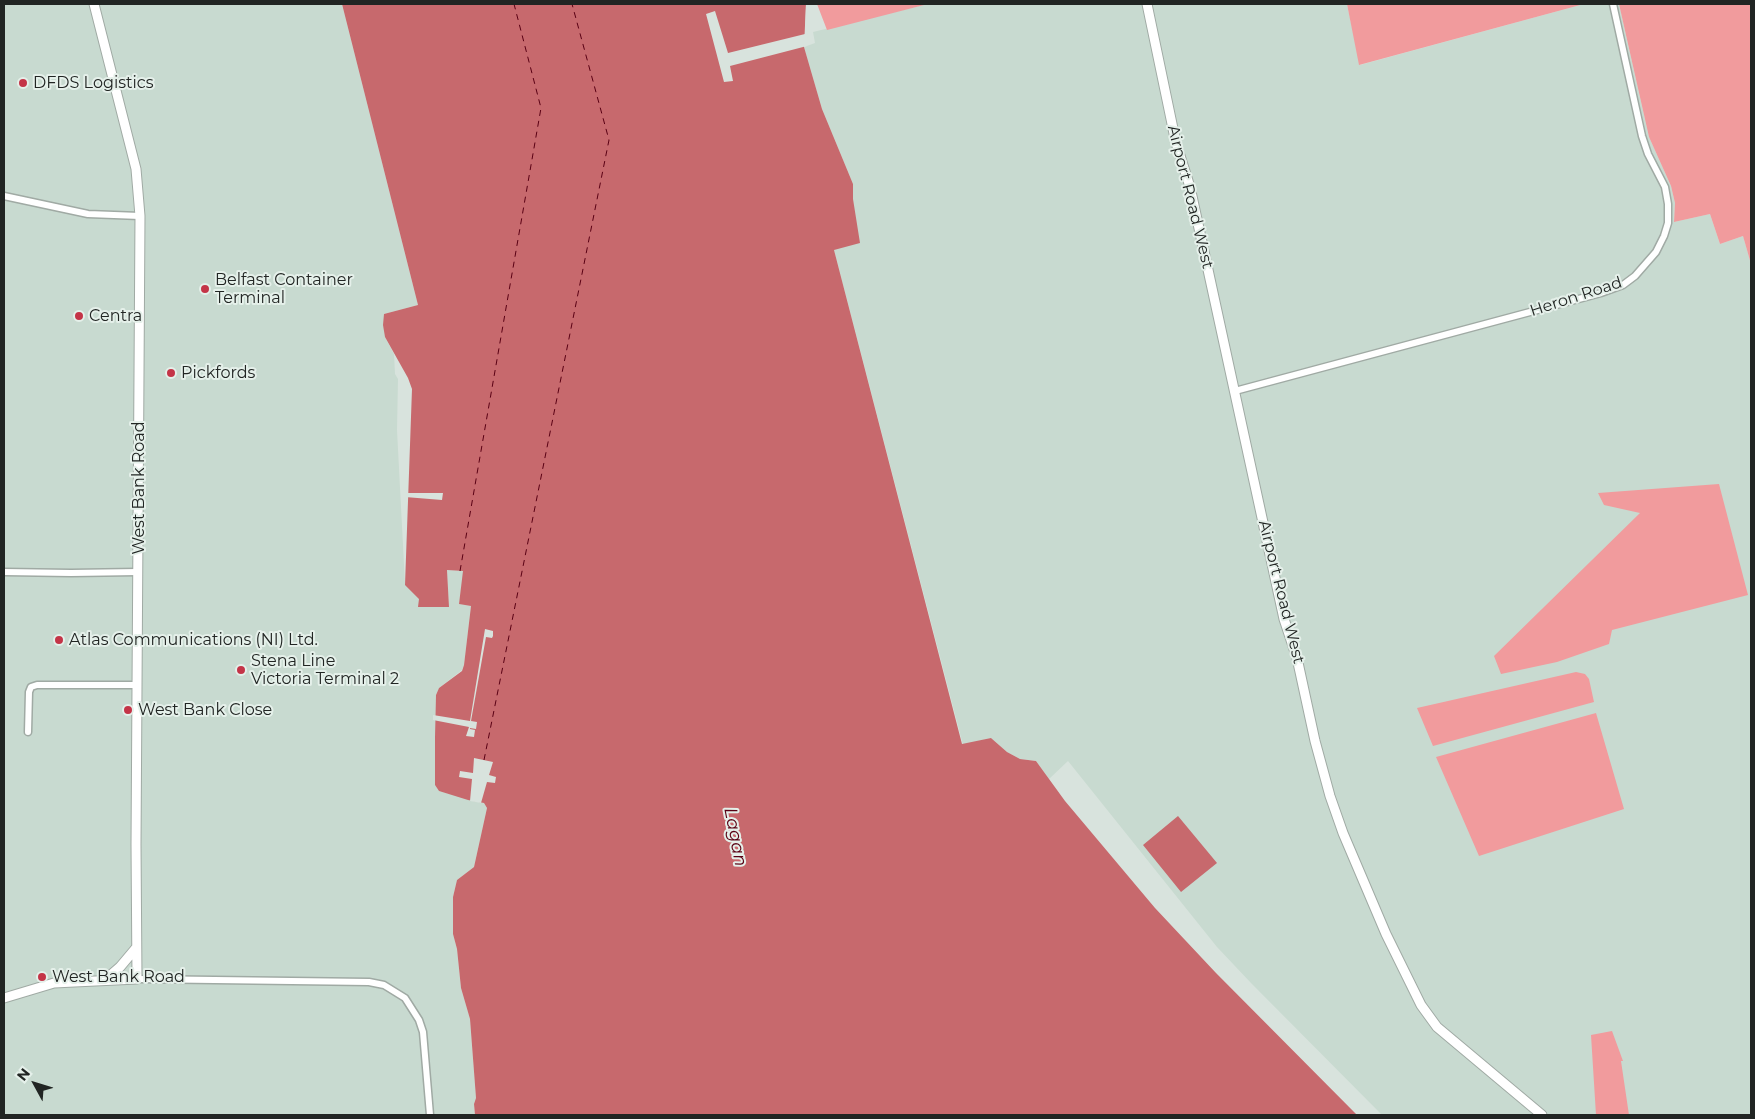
<!DOCTYPE html>
<style>
body{margin:0}
#map{position:relative;width:1755px;height:1119px;overflow:hidden;background:#d8e3dd;font-family:Montserrat,sans-serif}
canvas{display:block}
.frame{position:absolute;inset:0;border:5px solid #212523;pointer-events:none}
.north{position:absolute;left:10px;top:1059px;width:50px;height:50px;-webkit-text-stroke:4px #e5f0ea;paint-order:stroke;rotate:309deg;font-size:14px;font-weight:700;line-height:20px;text-align:center;color:#212523}
.north::after{content:'';display:block;margin:auto;width:18px;height:22px;background:#212523;clip-path:polygon(50% 0,100% 100%,50% 72%,0 100%)}
</style>
<div id="map">
<canvas width="1755" height="1119"></canvas>
<div class="frame"></div>
<div class="north">N</div>
</div>
<script>
const ctx = document.querySelector('canvas').getContext('2d');
ctx.lineJoin = 'round';
function fillPath(path, color) {
  ctx.fillStyle = color;
  ctx.fill(path, 'evenodd');
}
function toPath(rows) {
  const path = new Path2D();
  for (const r of rows) {
    path.moveTo(r[0], r[1]);
    for (let i = 2; i < r.length; i += 2) path.lineTo(r[i], r[i + 1]);
  }
  return path;
}
function stroke(path, color, width, dash) {
  ctx.strokeStyle = color;
  ctx.lineWidth = width;
  ctx.lineCap = dash ? 'butt' : 'round';
  ctx.setLineDash(dash || []);
  ctx.stroke(path);
}
function label(font, color, halo, rows, align = 'center') {
  ctx.font = font + ' Montserrat,sans-serif';
  ctx.lineWidth = 4;
  ctx.setLineDash([]);
  ctx.textBaseline = 'middle';
  ctx.strokeStyle = halo;
  ctx.fillStyle = color;
  for (const [text, x, y, turn = 0] of rows) {
    ctx.save();
    ctx.translate(x, y);
    ctx.rotate((+turn || 0) * Math.PI / 180);
    ctx.textAlign = isNaN(turn) ? turn : align;
    if (halo) ctx.strokeText(text, 0, 0);
    ctx.fillText(text, 0, 0);
    ctx.restore();
  }
}
const built = toPath([
 [4,4,342,4,418,305,384,314,385,337,394,354,395,374,398,379,397,430,405,584,449,607,447,570,464,571,459,604,471,606,464,665,462,670,439,688,436,695,435,785,439,791,484,803,487,808,474,867,457,880,453,897,453,934,457,949,461,988,470,1019,476,1098,474,1104,475,1115,4,1115],
 [928,4,1347,4,1360,65,1584,4,1619,4,1649,137,1671,186,1675,203,1674,222,1710,214,1720,244,1743,236,1751,264,1751,1115,1382,1115,1251,983,1217,947,1068,761,1049,779,1036,761,1020,759,1007,752,991,738,963,745,834,250,853,199,853,184,822,109,804,47,815,43,813,32]
]);
const green = toPath([
 [817,4,928,4,827,30],
 [1347,4,1584,4,1359,65],
 [1619,4,1751,4,1751,264,1743,236,1720,244,1710,214,1674,222,1675,203,1671,186,1649,137],
 [1719,484,1748,595,1612,630,1609,644,1557,662,1501,674,1494,656,1640,513,1604,505,1598,493],
 [1576,672,1585,674,1589,679,1594,702,1433,746,1417,708],
 [1596,713,1624,809,1479,856,1436,757],
 [1612,1031,1623,1061,1621,1061,1629,1115,1596,1115,1591,1035]
]);
const water = toPath([
 [342,4,806,4,804,47,822,109,853,184,853,199,860,243,834,250,962,744,991,738,1007,752,1020,759,1036,761,1065,801,1155,908,1216,973,1357,1115,475,1115,474,1104,476,1098,470,1019,461,988,457,949,453,934,453,897,457,880,474,867,487,808,484,803,468,800,439,791,435,785,435,737,436,695,439,688,462,671,464,665,471,606,459,604,463,571,447,570,449,607,418,607,419,599,405,585,412,389,408,378,385,337,383,325,384,314,418,305],
 [1178,816,1217,863,1181,892,1143,845]
]);
const pier = toPath([
 [806,4,808,4,807,46,730,66,733,81,724,82,706,14,715,11,728,53,805,34],
 [405,493,443,493,442,500,405,497],
 [485,629,493,631,493,636,492,638,486,637,471,721,477,722,476,729,470,728,470,729,475,730,474,737,466,736,469,727,433,720,433,715,470,721],
 [474,758,493,762,489,775,496,777,495,783,487,782,481,803,470,801,472,779,459,777,460,771,473,773]
]);
const ferry = toPath([
 [460,571,541,108,514,4],
 [484,760,609,140,572,4]
]);
const street = toPath([
 [4,196,88,214,140,216],
 [1235,391,1601,293,1623,285,1635,276,1656,252,1664,236,1668,223,1668,204,1665,187,1648,154,1642,136,1613,4],
 [4,572,71,573,138,572],
 [28,732,29,692,31,687,37,685,137,685],
 [137,979,369,982,384,985,405,998,419,1020,423,1032,430,1115]
]);
const secondary = toPath([
 [1147,4,1176,143,1190,187,1284,619,1297,658,1315,741,1330,796,1343,833,1386,934,1421,1005,1437,1027,1542,1115],
 [105,980,120,967,136,948],
 [4,998,54,983,137,979,136,844,140,216,136,169,94,4]
]);
const markers = [
 [23,83,5,"#c43447"],
 [205,289,5,"#c43447"],
 [79,316,5,"#c43447"],
 [171,373,5,"#c43447"],
 [59,640,5,"#c43447"],
 [241,670,5,"#c43447"],
 [128,710,5,"#c43447"],
 [42,977,5,"#c43447"]
];
const poiNames = [
 ["DFDS Logistics",33,83],
 ["Belfast Container",215,280],
 ["Terminal",215,298],
 ["Centra",89,316],
 ["Pickfords",181,373],
 ["Atlas Communications (NI) Ltd.",69,640],
 ["Stena Line",251,661],
 ["Victoria Terminal 2",251,679],
 ["West Bank Close",138,710],
 ["West Bank Road",52,977]
];
const streetNames = [
 ["Airport Road West",1190,197,76],
 ["Heron Road",1576,297,-18],
 ["West Bank Road",139,488,-90],
 ["Airport Road West",1281,592,76]
];
const waterNames = [
 ["Lagan",735,837,79]
];
fillPath(built, '#c8dad0');
fillPath(green, '#f19b9d');
fillPath(water, '#c7696d');
fillPath(pier, '#d8e3dd');
stroke(ferry, '#590013', 1, [6, 5]);
stroke(street, '#a0aaa4', 9);
stroke(secondary, '#a0aaa4', 11);
stroke(street, '#fff', 6);
stroke(secondary, '#fff', 9);
for (const [x, y, r, color] of markers) {
  const dot = new Path2D();
  dot.arc(x, y, r, 0, 2 * Math.PI);
  ctx.fillStyle = color;
  ctx.fill(dot);
  stroke(dot, '#e5f0ea', 2);
}
label('16px', '#212523', '#e5f0ea', poiNames, 'left');
label('16px', '#212523', '#e5f0ea', streetNames);
label('italic 18px', '#590013', '#e5f0ea', waterNames);
</script>
